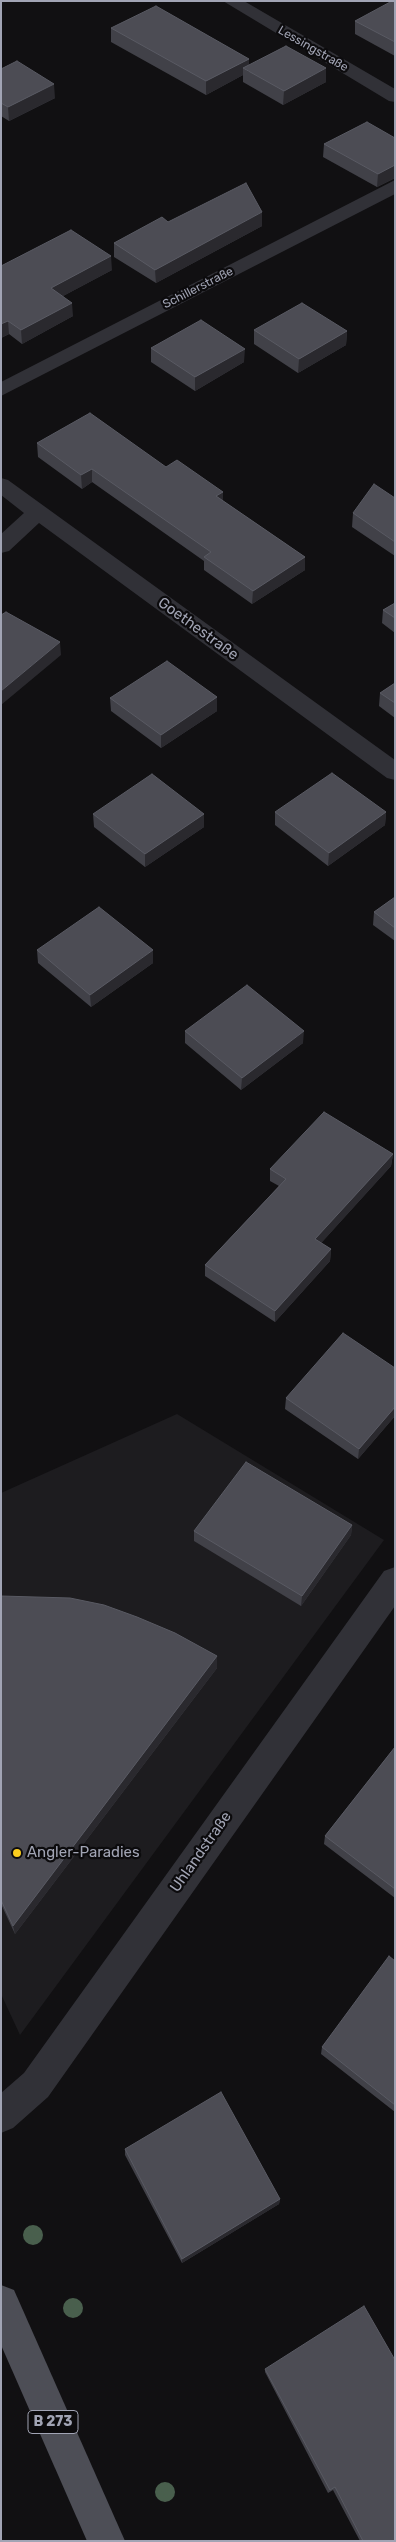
<!DOCTYPE html>
<meta charset="utf-8">
<style>
body{margin:0}
#map{position:relative;width:396px;height:2542px;overflow:hidden;background:#111012;font-family:Rubik,sans-serif}
canvas{display:block}
.frame{position:absolute;inset:0;border:2px solid #a1a4b4;pointer-events:none}
</style>
<div id="map">
<canvas width="396" height="2542"></canvas>
<div class="frame"></div>
</div>
<script>
const ctx = document.querySelector('canvas').getContext('2d');
ctx.lineJoin = 'round';
function fillPath(path, color) {
  ctx.fillStyle = color;
  ctx.fill(path, 'evenodd');
}
function toPath(rows) {
  const path = new Path2D();
  for (const r of rows) {
    path.moveTo(r[0], r[1]);
    for (let i = 2; i < r.length; i += 2) path.lineTo(r[i], r[i + 1]);
  }
  return path;
}
function stroke(path, color, width, dash) {
  ctx.strokeStyle = color;
  ctx.lineWidth = width;
  ctx.lineCap = dash ? 'butt' : 'round';
  ctx.setLineDash(dash || []);
  ctx.stroke(path);
}
function label(font, color, halo, rows, align = 'center') {
  ctx.font = font + ' Rubik,sans-serif';
  ctx.lineWidth = 4.5;
  ctx.setLineDash([]);
  ctx.textBaseline = 'middle';
  ctx.strokeStyle = halo;
  ctx.fillStyle = color;
  for (const [text, x, y, turn = 0] of rows) {
    ctx.save();
    ctx.translate(x, y);
    ctx.rotate((+turn || 0) * Math.PI / 180);
    ctx.textAlign = isNaN(turn) ? turn : align;
    if (halo) ctx.strokeText(text, 0, 0);
    ctx.fillText(text, 0, 0);
    ctx.restore();
  }
}
const built = toPath([
 [177,1414,384,1540,20,2035,1,1994,1,1493]
]);
const minor = toPath([
 [223,1,244,1,395,89,395,102,389,101,223,1],
 [395,180,395,194,1,396,1,382,395,180],
 [1,478,8,480,395,760,395,780,387,778,39,523,9,551,1,553,1,534,24,513,1,495,1,478],
 [395,1567,395,1606,48,2097,13,2128,1,2133,1,2093,24,2073,384,1571,395,1567]
]);
const major = toPath([
 [1,2285,14,2290,125,2541,87,2541,1,2345,1,2285]
]);
const trees = [
 [33,2235],
 [73,2308],
 [165,2492]
];
const wall = toPath([
 [395,1,395,56,355,34,355,21],
 [111,28,249,59,249,65,326,82,283,105,243,82,243,75,206,95,111,42],
 [1,69,55,98,9,121,1,116],
 [395,138,395,178,377,187,323,157,324,144],
 [395,183,395,198,394,197],
 [168,222,262,226,156,283,114,257,114,243],
 [1,266,112,270,63,296,73,316,22,344,9,334,1,338],
 [254,330,347,331,346,345,298,373,254,344],
 [151,348,244,362,195,391,151,362],
 [37,443,166,467,223,492,223,501,305,557,305,570,252,604,204,570,204,561,92,482,82,489,38,457],
 [395,498,395,556,352,527,353,513],
 [395,603,395,633,382,623,383,610],
 [395,683,395,718,379,706,380,693],
 [217,697,217,711,161,748,111,711,110,698],
 [275,812,386,812,385,825,328,866,275,825],
 [93,814,204,814,204,827,145,867,94,827],
 [395,897,395,941,373,925,374,912],
 [37,950,153,963,91,1007,38,963],
 [185,1031,303,1043,241,1090,185,1043],
 [393,1154,391,1166,321,1243,331,1249,330,1261,275,1322,205,1276,205,1265,279,1186,270,1181,270,1169],
 [395,1368,395,1416,358,1459,285,1409,286,1398],
 [352,1525,351,1535,301,1606,194,1541,194,1531],
 [1,1596,217,1656,217,1668,15,1934,1,1904],
 [395,1747,395,1898,324,1844,325,1836],
 [395,1961,395,2112,321,2054,322,2047],
 [125,2149,280,2199,279,2204,182,2263,125,2155],
 [265,2369,395,2541,360,2541,333,2490,328,2493,265,2372]
]);
const shadedWall = toPath([
 [249,59,249,72,243,68,243,75,206,95,206,81],
 [326,68,326,82,283,105,284,91],
 [54,84,55,98,9,121,8,107],
 [395,165,395,178,377,187,378,174],
 [262,212,262,226,156,283,155,270],
 [111,256,112,270,52,302,51,288],
 [72,303,73,316,22,344,21,330],
 [8,321,9,334,1,338,1,324],
 [347,331,346,345,298,373,299,359],
 [245,349,244,362,195,391,195,377],
 [92,469,92,482,82,489,81,475],
 [223,492,223,505,216,496],
 [305,557,305,570,252,604,253,591],
 [60,642,61,655,1,705,1,691],
 [217,697,217,711,161,748,161,735],
 [386,812,385,825,328,866,329,853],
 [204,814,204,827,145,867,145,854],
 [153,950,153,963,91,1007,90,995],
 [304,1031,303,1043,241,1090,242,1078],
 [393,1154,391,1166,314,1251,315,1239],
 [331,1249,330,1261,275,1322,275,1311],
 [395,1407,395,1416,358,1459,359,1449],
 [352,1525,351,1535,301,1606,302,1596],
 [217,1656,217,1668,15,1934,13,1926],
 [280,2199,279,2204,182,2263,182,2259]
]);
const building = toPath([
 [392,1,395,1,395,42,355,21,392,1],
 [156,6,249,59,206,81,111,28,156,6],
 [286,46,326,68,284,91,243,68,286,46],
 [17,61,54,84,8,107,1,103,1,69,17,61],
 [367,122,395,138,395,165,378,174,324,144,367,122],
 [246,183,262,212,155,270,114,243,162,217,168,222,246,183],
 [71,230,111,256,51,288,72,303,21,330,8,321,1,324,1,266,71,230],
 [302,303,347,331,299,359,254,330,302,303],
 [201,320,245,349,195,377,151,348,201,320],
 [90,413,166,467,177,460,223,492,216,496,305,557,253,591,204,557,211,552,92,469,81,475,37,443,90,413],
 [374,484,395,498,395,542,353,513,374,484],
 [395,603,395,618,383,610,395,603],
 [6,612,60,642,1,691,1,615,6,612],
 [167,661,217,697,161,735,110,698,167,661],
 [395,683,395,703,380,693,395,683],
 [332,773,386,812,329,853,275,812,332,773],
 [152,774,204,814,145,854,93,814,152,774],
 [395,897,395,928,374,912,395,897],
 [99,907,153,950,90,995,37,950,99,907],
 [247,985,304,1031,242,1078,185,1031,247,985],
 [324,1112,393,1154,315,1239,331,1249,275,1311,205,1265,286,1179,270,1169,324,1112],
 [343,1333,395,1368,395,1407,359,1449,286,1398,343,1333],
 [246,1462,352,1525,302,1596,194,1531,246,1462],
 [1,1596,70,1598,104,1605,137,1617,175,1633,217,1656,13,1926,1,1900,1,1596],
 [395,1747,395,1889,325,1836,395,1747],
 [389,1956,395,1961,395,2105,322,2047,389,1956],
 [221,2092,280,2199,182,2259,125,2149,221,2092],
 [364,2306,395,2360,395,2541,363,2541,335,2487,330,2490,265,2369,364,2306]
]);
const markers = [
 [17,1853,5,"#fcce1e"]
];
const farStreetnames = [
 ["Lessingstraße",313,49,30],
 ["Schillerstraße",198,288,-27]
];
const shields = [
 [53,2422,50]
];
const shieldNames = [
 ["B 273",53,2422]
];
const streetNames = [
 ["Goethestraße",198,629,36],
 ["Uhlandstraße",201,1852,-55]
];
const poiNames = [
 ["Angler-Paradies",27,1853]
];
fillPath(built, '#1d1c1f');
fillPath(minor, '#313137');
fillPath(major, '#4d4e56');
ctx.fillStyle = '#495f4d';
for (const [x, y] of trees) {
  ctx.beginPath();
  ctx.arc(x, y, 10, 0, 2 * Math.PI);
  ctx.fill();
}
fillPath(wall, '#414148');
fillPath(shadedWall, '#2a292e');
fillPath(building, '#4c4c54');
stroke(building, '#595a63', 1);
for (const [x, y, r, color] of markers) {
  const dot = new Path2D();
  dot.arc(x, y, r, 0, 2 * Math.PI);
  ctx.fillStyle = color;
  ctx.fill(dot);
  stroke(dot, '#0c0b0d', 2);
}
label('12px', '#a1a4b4', '#0c0b0d', farStreetnames);
for (const [x, y, w] of shields) {
  const box = new Path2D();
  box.roundRect(x - w / 2, y - 11.5, w, 23, 4);
  ctx.fillStyle = '#0c0b0d';
  ctx.fill(box);
  stroke(box, '#a1a4b4', 1);
}
label('bold 14px', '#a1a4b4', null, shieldNames);
label('15px', '#a1a4b4', '#0c0b0d', streetNames);
label('15px', '#a1a4b4', '#0c0b0d', poiNames, 'left');
</script>
